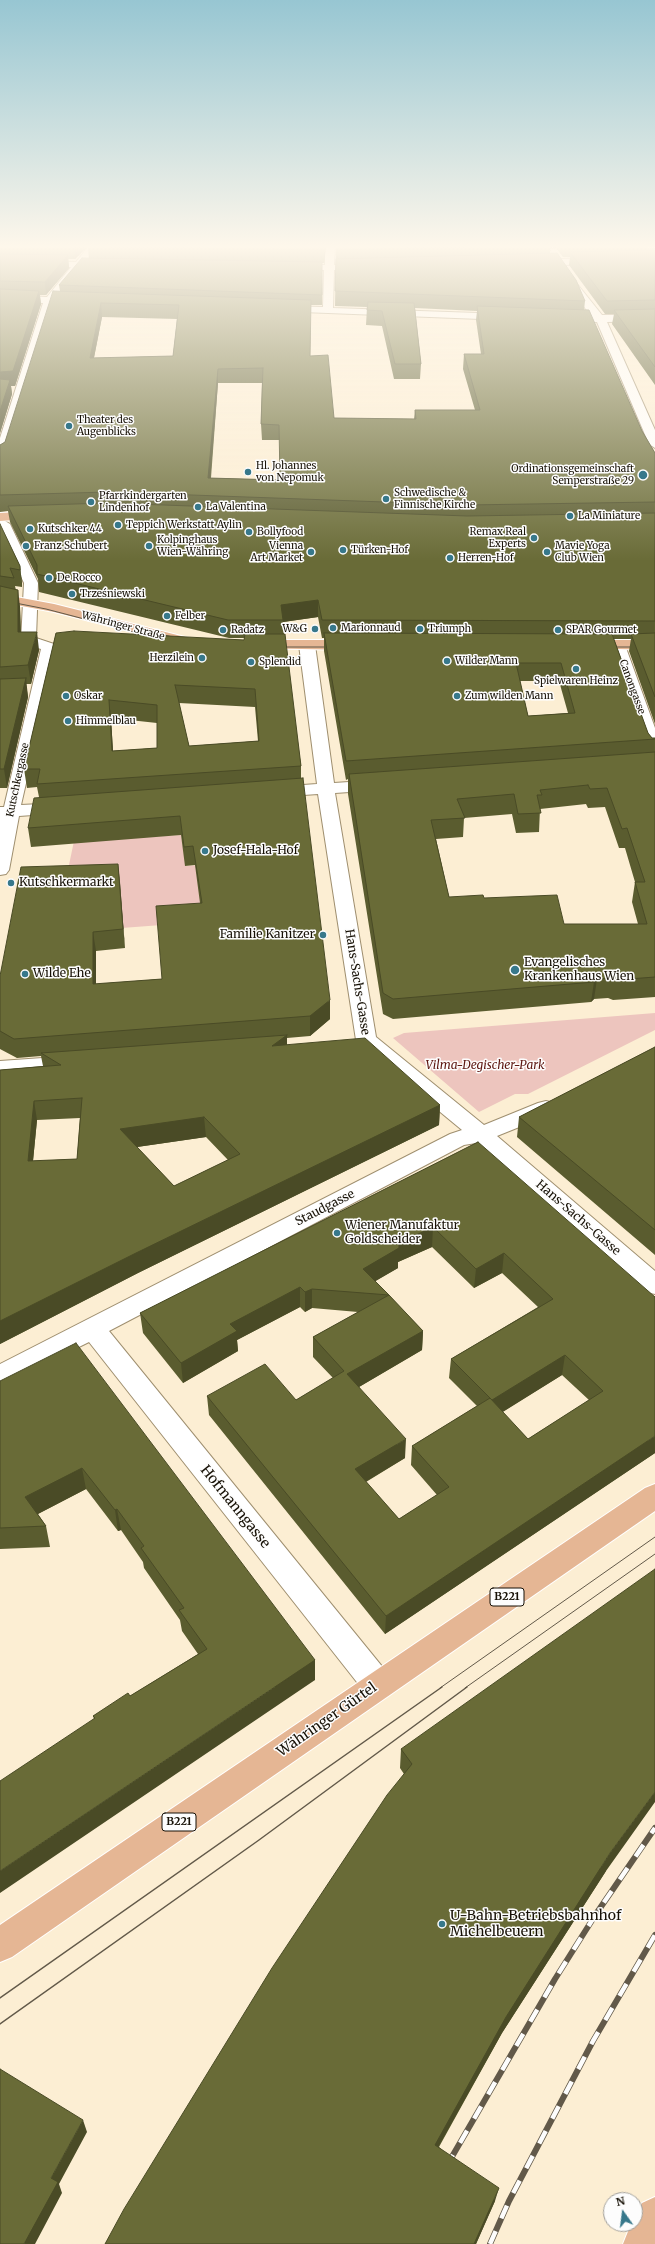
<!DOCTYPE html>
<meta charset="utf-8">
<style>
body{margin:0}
#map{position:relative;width:655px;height:2244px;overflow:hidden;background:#fceed3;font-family:Merriweather,serif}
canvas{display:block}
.north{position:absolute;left:603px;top:2192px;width:40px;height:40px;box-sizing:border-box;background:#fdfdfd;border:1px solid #a19f9a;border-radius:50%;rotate:346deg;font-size:11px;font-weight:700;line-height:16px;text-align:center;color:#171106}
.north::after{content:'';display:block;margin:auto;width:14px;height:18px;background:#37788b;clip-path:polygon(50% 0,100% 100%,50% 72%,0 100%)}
</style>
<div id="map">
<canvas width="655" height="2244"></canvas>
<div class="north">N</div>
</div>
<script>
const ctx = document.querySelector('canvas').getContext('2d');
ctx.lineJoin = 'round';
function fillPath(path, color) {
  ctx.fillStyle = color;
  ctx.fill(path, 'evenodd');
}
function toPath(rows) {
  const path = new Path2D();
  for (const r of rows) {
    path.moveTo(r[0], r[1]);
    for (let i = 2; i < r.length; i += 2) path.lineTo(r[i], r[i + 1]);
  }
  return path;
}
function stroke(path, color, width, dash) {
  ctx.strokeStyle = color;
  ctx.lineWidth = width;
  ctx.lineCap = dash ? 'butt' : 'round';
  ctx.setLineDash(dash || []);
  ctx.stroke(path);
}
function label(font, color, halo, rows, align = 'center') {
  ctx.font = font + ' Merriweather,serif';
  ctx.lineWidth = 3;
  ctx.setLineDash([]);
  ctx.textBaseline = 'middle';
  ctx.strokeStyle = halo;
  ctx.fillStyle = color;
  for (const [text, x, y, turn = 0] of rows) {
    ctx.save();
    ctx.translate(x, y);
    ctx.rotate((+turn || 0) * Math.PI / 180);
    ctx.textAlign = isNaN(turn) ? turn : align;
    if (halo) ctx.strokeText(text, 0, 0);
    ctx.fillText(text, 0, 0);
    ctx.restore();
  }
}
const green = toPath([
 [181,835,186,866,228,863,200,901,205,934,175,924,95,930,65,884,74,841],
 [655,1013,655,1030,528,1094,515,1094,479,1112,393,1038,404,1033]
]);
const minor = toPath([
 [88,247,98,247,86,262,107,262,112,265,107,268,81,267,57,297,79,298,83,299,83,303,53,303,6,457,0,461,0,438,43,303,0,301,0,295,47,297,71,267,0,266,0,260,76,262,88,247],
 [325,247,335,247,334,265,365,264,370,267,365,270,334,270,333,308,506,314,511,317,506,320,277,311,276,309,281,306,323,307,324,270,293,271,288,268,293,265,325,265,325,247],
 [655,256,655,262,533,266,528,263,533,260,655,256],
 [567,274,570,275,602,315,655,315,655,321,607,322,655,430,655,448,649,444,597,322,563,322,558,319,563,316,591,316,562,277,567,274],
 [0,518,10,524,38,583,36,638,54,644,57,647,21,805,61,803,67,804,70,808,67,812,61,813,19,816,9,870,6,874,0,875,0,807,4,807,41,649,23,644,21,641,24,583,0,532,0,518],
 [307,640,312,642,315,645,334,783,379,780,385,781,388,785,385,789,379,790,335,793,376,1037,484,1125,538,1103,546,1101,554,1103,557,1108,554,1113,497,1136,655,1271,655,1294,646,1292,476,1143,464,1145,109,1331,389,1675,393,1685,389,1695,378,1699,367,1695,89,1342,0,1386,0,1364,450,1134,462,1130,359,1045,356,1040,318,794,275,797,269,796,266,792,269,788,275,787,317,784,299,645,302,642,307,640],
 [617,640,622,642,625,645,655,728,655,756,649,755,647,751,609,645,612,642,617,640],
 [71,1056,78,1058,82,1063,78,1068,0,1075,0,1061,71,1056]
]);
const major = toPath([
 [39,511,44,512,46,515,44,518,0,521,0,513,39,511],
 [0,594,54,604,193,639,195,642,193,645,188,646,54,612,0,602,0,594],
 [256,640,353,640,358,642,361,645,358,648,353,650,251,648,248,645,251,642,256,640],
 [586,640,655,640,655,650,581,648,578,645,581,642,586,640],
 [655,1484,655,1511,12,1957,0,1962,0,1925,645,1488,655,1484],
 [655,2197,655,2244,623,2244,631,2224,635,2224,635,2216,642,2203,655,2197]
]);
const tramFar1 = toPath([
 [0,600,46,609,157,638],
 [152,632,181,639],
 [277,647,335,647],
 [607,647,655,647],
 [440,1688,655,1537],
 [465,1688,655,1554]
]);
const tram = toPath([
 [0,1998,442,1687],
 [0,2024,259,1840,467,1687]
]);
const rail = toPath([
 [446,2167,555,1979,596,1914,655,1828],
 [490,2244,509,2201,593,2041,655,1935]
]);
const wall = toPath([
 [0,247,87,247,75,259,68,259,69,268,46,295,40,295,41,304,15,386,11,386,12,394,0,433],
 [88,247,326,247,324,263,322,263,322,305,311,305,310,356,334,418,414,419,415,410,475,410,463,369,464,354,481,354,476,320,477,311,415,308,421,364,420,379,394,379,382,326,366,325,367,307,335,306,336,247,552,247,551,248,550,253,585,301,584,310,642,431,655,453,655,724,629,651,631,639,614,639,648,733,652,738,655,738,655,997,613,1000,608,998,594,999,591,1002,393,1019,383,1014,348,794,348,779,346,780,324,651,324,638,322,638,318,617,283,622,284,634,301,766,301,778,330,1019,310,1036,287,1038,287,1045,440,1105,439,1125,138,1273,0,1344,0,1070,43,1066,41,1056,17,1058,0,1049,0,976,118,864,125,948,96,951,96,984,162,979,200,903,195,865,185,866,181,835,31,847,28,828,39,797,37,787,27,788,24,769,56,633,244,640,244,638,229,638,39,592,38,579,10,522,8,511,0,512,0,445,5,442,60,291,59,285,89,259],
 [102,317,177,319,173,356,94,358],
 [218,383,262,383,261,424,262,440,280,440,280,480,211,478],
 [520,681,559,681,568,713,528,716],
 [179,703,255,707,258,741,189,746],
 [111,718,157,723,157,748,113,751],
 [586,804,588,808,605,807,619,848,625,848,635,882,632,902,638,924,564,924,484,898,449,897,436,839,463,837,464,818,512,814,516,833,539,832,540,809],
 [80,1118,77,1159,33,1161,37,1120],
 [206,1137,228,1160,174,1186,137,1147],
 [553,247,647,247,647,251,655,250,655,385,612,324,614,314,605,314,569,265,570,257,563,257,556,248],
 [0,524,20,566,22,583,22,587,15,586,20,607,21,632,39,650,31,684,26,684,28,697,7,788,0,788],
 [655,1047,655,1255,517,1137,519,1117],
 [478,1142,655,1453,385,1634,209,1415,207,1396,296,1400,333,1378,313,1357,313,1337,358,1312,312,1308,305,1312,300,1307,237,1340,238,1351,183,1383,143,1333,140,1313],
 [432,1247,474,1288,502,1273,538,1307,451,1359,449,1378,477,1406,412,1446,411,1465,437,1495,399,1519,366,1482,405,1458,359,1387,422,1350,423,1331,375,1281,398,1268,398,1262],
 [562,1375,589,1400,528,1439,502,1412],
 [0,1381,315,1660,315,1680,94,1719,93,1716,130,1696,198,1654,182,1631,180,1620,144,1568,143,1562,121,1530,118,1531,86,1489,38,1514,46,1526,50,1547,0,1549],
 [401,1749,606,1871,502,2033,439,2147,495,2201,476,2244,105,2244,404,1774,400,1768]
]);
const shadedWall = toPath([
 [74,247,87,247,75,259],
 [324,247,326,247,324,263],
 [68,255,69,268,46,295,45,282],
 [39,291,41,304,15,386,11,386,12,394,0,433,0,372],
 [101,303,102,317,91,372,90,358],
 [218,369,218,383,209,494,208,478],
 [20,566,22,583,22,587,20,570],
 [18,590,20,607,21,650,18,632],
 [318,600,318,617,283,622,281,605],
 [37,632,39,650,31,684,28,665],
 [26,678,28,697,7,788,4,769],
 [109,700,111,718,114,769,112,751],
 [118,864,120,882,125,948,123,929],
 [93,932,96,951,96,1003,93,984],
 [597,979,594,999,591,1002,594,982],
 [330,1000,330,1019,310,1036,310,1016],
 [287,1035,287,1054,272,1046],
 [34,1101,37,1120,31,1181,28,1161],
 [440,1105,439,1125,138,1273,0,1344,0,1321,136,1253],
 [204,1117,206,1137,123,1149,120,1129],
 [433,1227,432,1247,398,1262,398,1268,362,1289,363,1269,399,1243],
 [504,1253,502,1273,474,1288,476,1269],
 [300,1287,300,1307,237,1340,238,1351,183,1383,181,1363,230,1324],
 [312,1289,312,1308,305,1312,305,1292],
 [423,1331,422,1350,347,1394,347,1374],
 [565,1355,562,1375,490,1420,492,1400],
 [655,1436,655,1453,385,1634,386,1616],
 [406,1439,405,1458,355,1488,355,1469],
 [82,1468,86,1489,30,1518,25,1497],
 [117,1509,121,1530,118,1531,115,1510],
 [315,1660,315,1680,0,1893,0,1871],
 [655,1792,655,1802,606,1871,502,2033,432,2158,435,2145,506,2017,610,1853],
 [83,2120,87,2132,59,2184,62,2193,35,2244,24,2244,51,2178],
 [499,2188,495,2201,476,2244,474,2244]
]);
const building = toPath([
 [109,247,324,247,324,250,109,247],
 [336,247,466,247,336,250,336,247],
 [655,250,655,300,607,301,570,252,655,250],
 [557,253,576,280,585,301,335,291,336,259,557,253],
 [0,254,68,255,45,282,0,281,0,254],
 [82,258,322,262,322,295,59,285,82,258],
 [0,289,39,291,13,371,0,372,0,289],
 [53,291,311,300,310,356,328,355,334,418,416,419,415,410,480,410,464,354,484,354,477,306,589,310,642,431,655,453,655,502,467,505,109,492,0,495,0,445,5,442,53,291],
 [101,303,179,305,173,356,90,358,101,303],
 [263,368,261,424,279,425,280,480,208,478,218,369,263,368],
 [368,302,414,303,421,364,395,364,382,311,367,310,368,302],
 [655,309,655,367,614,310,655,309],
 [0,379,10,380,0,411,0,379],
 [108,503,467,516,655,513,655,621,322,620,318,600,281,605,283,620,228,620,37,574,37,565,8,506,108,503],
 [0,524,20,566,20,570,10,568,14,578,0,576,0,524],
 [0,586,18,590,18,632,37,632,28,665,0,667,0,586],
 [74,631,244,640,245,634,285,634,301,766,37,784,40,769,24,769,56,633,74,631],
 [175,685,255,689,259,741,189,746,175,685],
 [109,700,157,705,157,748,112,751,109,700],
 [324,633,612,634,648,733,652,738,655,738,655,739,346,761,324,633],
 [516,663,561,663,575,713,528,716,516,663],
 [655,633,655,697,631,634,655,633],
 [26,678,4,769,0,769,0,679,26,678],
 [655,752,655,977,616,980,611,978,597,979,594,982,393,999,383,993,349,774,655,752],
 [588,785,590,789,607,788,622,829,627,828,645,882,635,882,647,924,564,924,557,895,484,898,483,895,449,897,431,820,465,818,457,799,514,794,518,814,541,813,537,795,542,795,540,790,588,785],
 [303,778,330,1000,310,1016,14,1039,0,1031,0,976,21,867,118,864,123,929,93,932,93,984,162,979,156,906,202,903,193,846,184,847,180,816,28,828,34,798,303,778],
 [287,1035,272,1046,365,1038,440,1105,136,1253,0,1321,0,1070,61,1065,41,1053,287,1035],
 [82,1098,77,1159,28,1161,34,1101,82,1098],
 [204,1117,240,1154,174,1186,120,1129,204,1117],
 [655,1047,655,1230,519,1117,655,1047],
 [478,1142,655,1297,655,1436,386,1616,207,1396,265,1364,296,1400,344,1371,313,1337,389,1295,423,1331,347,1374,406,1439,355,1469,399,1519,449,1487,412,1446,490,1398,528,1439,603,1391,565,1355,492,1400,451,1359,553,1299,504,1253,476,1269,433,1227,399,1243,399,1248,363,1269,389,1295,312,1289,305,1292,300,1287,230,1324,237,1331,181,1363,140,1313,478,1142],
 [76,1343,315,1660,0,1871,0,1781,95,1718,93,1716,128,1693,130,1696,207,1649,179,1610,184,1608,141,1548,144,1546,117,1509,115,1510,82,1468,25,1497,46,1526,0,1528,0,1381,76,1343],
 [655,1569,655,1792,610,1853,506,2017,435,2145,499,2188,474,2244,105,2244,124,2209,272,1968,387,1795,412,1764,401,1749,655,1569],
 [0,2069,83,2120,51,2178,58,2182,24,2244,0,2244,0,2069]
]);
const markers = [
 [69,426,4,"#37788b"],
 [248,472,4,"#37788b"],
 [643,475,5,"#37788b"],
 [386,499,4,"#37788b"],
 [91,502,4,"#37788b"],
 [198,507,4,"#37788b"],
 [570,516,4,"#37788b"],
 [118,525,4,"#37788b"],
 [30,529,4,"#37788b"],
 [249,532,4,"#37788b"],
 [534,538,4,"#37788b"],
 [26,546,4,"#37788b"],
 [149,546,4,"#37788b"],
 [343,550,4,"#37788b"],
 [311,552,4,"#37788b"],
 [547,552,4,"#37788b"],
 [450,558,4,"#37788b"],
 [49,578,4,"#37788b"],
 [72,594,4,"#37788b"],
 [167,616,4,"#37788b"],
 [333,628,4,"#37788b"],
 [315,629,4,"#37788b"],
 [420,629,4,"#37788b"],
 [223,630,4,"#37788b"],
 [558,630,4,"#37788b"],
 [202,658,4,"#37788b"],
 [447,661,4,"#37788b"],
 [251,662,4,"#37788b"],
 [576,669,4,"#37788b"],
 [66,696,4,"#37788b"],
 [457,696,4,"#37788b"],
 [68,721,4,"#37788b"],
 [205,851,4,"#37788b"],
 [11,883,4,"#37788b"],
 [323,935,4,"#37788b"],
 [515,970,5,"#37788b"],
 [25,974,4,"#37788b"],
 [337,1233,4,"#37788b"],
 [442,1924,4,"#37788b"]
];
const farPoinames = [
 ["Theater des",77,420],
 ["Augenblicks",77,432],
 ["Hl. Johannes",256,466],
 ["von Nepomuk",256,478],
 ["Ordinationsgemeinschaft",634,469,"right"],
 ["Semperstraße 29",634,481,"right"],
 ["Schwedische &",394,493],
 ["Finnische Kirche",394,505],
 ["Pfarrkindergarten",99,496],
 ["Lindenhof",99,508],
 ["La Valentina",206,507],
 ["La Miniature",578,516],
 ["Teppich Werkstatt Aylin",126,525],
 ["Kutschker 44",38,529],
 ["Bollyfood",257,532],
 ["Remax Real",526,532,"right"],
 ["Experts",526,544,"right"],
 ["Kolpinghaus",157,540],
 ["Wien-Währing",157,552],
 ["Franz Schubert",34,546],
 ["Vienna",303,546,"right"],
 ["Art Market",303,558,"right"],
 ["Mavie Yoga",555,546],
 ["Club Wien",555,558],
 ["Türken-Hof",351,550],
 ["Herren-Hof",458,558],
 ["De Rocco",57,578],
 ["Trześniewski",80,594],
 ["Felber",175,616],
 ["Marionnaud",341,628],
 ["W&G",307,629,"right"],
 ["Triumph",428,629],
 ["Radatz",231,630],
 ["SPAR Gourmet",566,630],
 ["Herzilein",194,658,"right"],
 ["Wilder Mann",455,661],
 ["Splendid",259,662],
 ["Spielwaren Heinz",576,681,"center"],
 ["Oskar",74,696],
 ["Zum wilden Mann",465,696],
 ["Himmelblau",76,721]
];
const farStreetnames = [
 ["Währinger Straße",123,626,15],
 ["Canongasse",632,687,70],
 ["Kutschkergasse",18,780,-78]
];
const shields = [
 [507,1597,34],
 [179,1822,34]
];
const shieldNames = [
 ["B221",507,1597],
 ["B221",179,1822]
];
const poiNames = [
 ["Josef-Hala-Hof",213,851],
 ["Kutschkermarkt",19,883],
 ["Familie Kanitzer",315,935,"right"],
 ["Evangelisches",524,963],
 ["Krankenhaus Wien",524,977],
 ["Wilde Ehe",33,974],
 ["Wiener Manufaktur",345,1226],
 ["Goldscheider",345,1240]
];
const streetNames = [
 ["Hans-Sachs-Gasse",357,982,81],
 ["Staudgasse",325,1208,-27],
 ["Hans-Sachs-Gasse",578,1218,41]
];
const parkNames = [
 ["Vilma-Degischer-Park",485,1066]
];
const nearStreetnames = [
 ["Hofmanngasse",235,1507,51],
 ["Währinger Gürtel",327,1720,-35]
];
const nearPoinames = [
 ["U-Bahn-Betriebsbahnhof",450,1916],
 ["Michelbeuern",450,1932]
];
fillPath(green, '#edc5be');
stroke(minor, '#9f8f6f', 2);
stroke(major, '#fff', 2);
fillPath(minor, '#fff');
fillPath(major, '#e5b694');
stroke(tramFar1, '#625949', 1);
stroke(tram, '#625949', 1.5);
stroke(rail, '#625949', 6);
stroke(rail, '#fdfdfd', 4.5, [14]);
fillPath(wall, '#5a5c2f');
fillPath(shadedWall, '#4a4b26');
fillPath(building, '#696b37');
stroke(building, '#4a4b26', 1);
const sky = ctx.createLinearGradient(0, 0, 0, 561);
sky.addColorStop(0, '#97c6d2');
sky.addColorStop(0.44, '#fef7eb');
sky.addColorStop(1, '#fef7eb00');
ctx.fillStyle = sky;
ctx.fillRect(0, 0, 655, 561);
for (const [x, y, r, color] of markers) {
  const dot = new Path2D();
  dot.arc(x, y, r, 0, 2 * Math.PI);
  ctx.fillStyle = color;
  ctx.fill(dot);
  stroke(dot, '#fdfdfd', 1.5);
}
label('10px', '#171106', '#fdfdfd', farPoinames, 'left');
label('10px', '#171106', '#fdfdfd', farStreetnames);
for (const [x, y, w] of shields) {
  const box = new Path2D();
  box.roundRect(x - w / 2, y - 9, w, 18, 3);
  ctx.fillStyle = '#fdfdfd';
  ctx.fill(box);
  stroke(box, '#171106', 1);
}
label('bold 11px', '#171106', null, shieldNames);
label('12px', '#171106', '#fdfdfd', poiNames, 'left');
label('12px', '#171106', '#fdfdfd', streetNames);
label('italic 12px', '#5d1610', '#fdfdfd', parkNames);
label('14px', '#171106', '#fdfdfd', nearStreetnames);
label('14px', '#171106', '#fdfdfd', nearPoinames, 'left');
</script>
